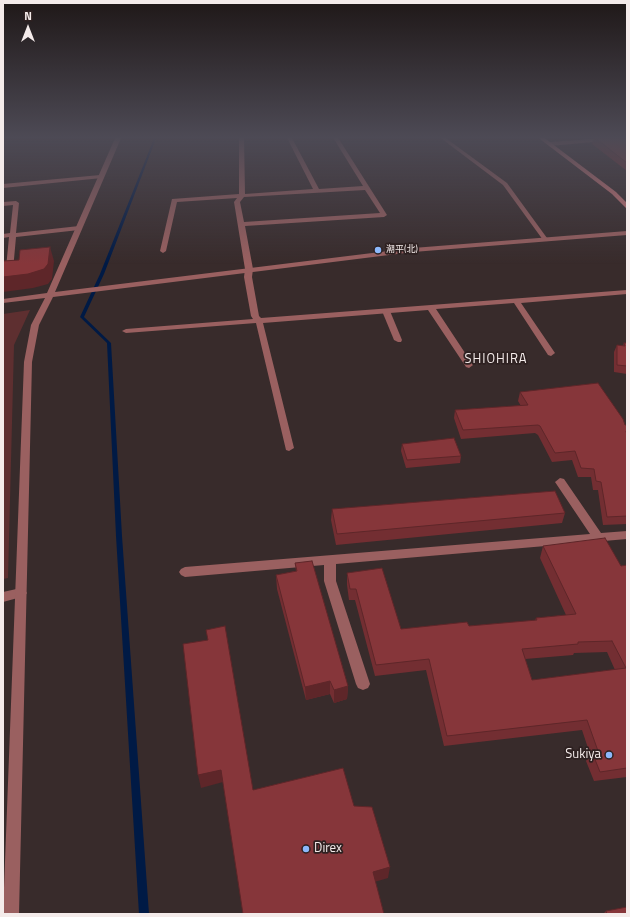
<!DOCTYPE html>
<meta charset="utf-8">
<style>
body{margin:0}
#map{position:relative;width:630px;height:917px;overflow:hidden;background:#382b2b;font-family:"Titillium Web",sans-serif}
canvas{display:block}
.frame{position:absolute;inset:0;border:4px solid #f4ebea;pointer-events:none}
.north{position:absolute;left:8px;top:8px;width:40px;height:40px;-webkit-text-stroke:3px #2e2121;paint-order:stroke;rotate:0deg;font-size:11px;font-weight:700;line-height:16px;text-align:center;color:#f4ebea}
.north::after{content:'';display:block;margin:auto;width:14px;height:18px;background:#f4ebea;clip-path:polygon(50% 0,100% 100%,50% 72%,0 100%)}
</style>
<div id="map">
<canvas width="630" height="917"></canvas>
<div class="frame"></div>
<div class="north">N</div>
</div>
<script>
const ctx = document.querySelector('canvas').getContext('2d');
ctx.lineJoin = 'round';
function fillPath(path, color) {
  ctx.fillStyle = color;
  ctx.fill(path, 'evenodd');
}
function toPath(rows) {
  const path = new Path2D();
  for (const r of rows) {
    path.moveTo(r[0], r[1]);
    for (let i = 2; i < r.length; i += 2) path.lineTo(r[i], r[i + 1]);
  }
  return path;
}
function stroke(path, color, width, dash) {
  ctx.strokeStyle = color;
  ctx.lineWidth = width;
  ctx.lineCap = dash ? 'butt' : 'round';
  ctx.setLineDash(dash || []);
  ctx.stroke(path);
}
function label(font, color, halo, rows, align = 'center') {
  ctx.font = font + ' "Titillium Web","Noto Sans JP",sans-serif';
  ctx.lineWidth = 3.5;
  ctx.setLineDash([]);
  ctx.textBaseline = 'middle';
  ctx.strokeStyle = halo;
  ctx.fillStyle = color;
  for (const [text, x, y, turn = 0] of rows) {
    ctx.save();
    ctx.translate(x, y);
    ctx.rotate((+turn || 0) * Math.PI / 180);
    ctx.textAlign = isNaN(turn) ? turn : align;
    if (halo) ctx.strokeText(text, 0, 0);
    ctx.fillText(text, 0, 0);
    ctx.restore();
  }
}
const green = toPath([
 [30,310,14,345,8,578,3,579,3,314]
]);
const stream = toPath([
 [155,136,157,136,104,274,84,317,111,343,122,536,149,914,139,914,116,536,107,343,80,317,100,274,155,136]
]);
const service = toPath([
 [386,309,390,311,402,340,401,342,398,342,394,340,382,311,386,309]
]);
const minor = toPath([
 [239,136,244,136,245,194,313,189,286,136,291,136,319,189,363,186,332,136,337,136,387,215,384,217,245,226,253,269,252,277,259,316,261,318,627,290,627,294,521,303,555,353,551,356,548,355,514,303,436,309,473,365,469,368,466,367,428,310,263,323,294,448,289,451,286,450,256,323,126,333,122,331,126,329,253,319,251,316,244,277,245,269,234,202,237,198,177,202,166,251,163,253,160,251,172,199,239,194,239,136],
 [365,190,380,213,244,222,240,202,244,197,365,190],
 [438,136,443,136,507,183,547,238,547,240,543,240,503,185,438,136],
 [627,136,627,139,550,146,547,144,550,142,627,136],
 [100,175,102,176,102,178,3,188,3,184,100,175],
 [16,201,19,203,16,233,79,226,82,228,79,230,16,237,13,270,9,272,3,272,3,268,6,268,9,237,3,238,3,234,10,233,13,205,3,206,3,202,16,201],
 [560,478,564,479,601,533,627,531,627,539,336,564,336,581,370,684,368,688,363,690,358,688,356,684,324,581,324,565,185,577,181,575,179,572,181,569,185,567,590,534,555,482,560,478],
 [21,588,25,590,27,593,25,596,3,602,3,592,21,588]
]);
const tertiary = toPath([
 [116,136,122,136,55,292,413,248,627,231,627,235,413,252,53,297,39,325,32,362,19,914,3,914,24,362,31,325,45,298,3,303,3,299,47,293,116,136]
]);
const secondary = toPath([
 [536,136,542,136,616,192,627,203,627,209,612,194,536,136]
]);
const wall = toPath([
 [627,136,627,171,592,144,594,137],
 [624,343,627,343,627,374,614,372,614,352,617,345,623,346],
 [520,392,625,425,627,425,627,524,603,525,598,490,593,490,591,477,578,477,572,460,552,462,538,435,535,433,461,439,454,418,455,410,521,406,518,401],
 [402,444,461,456,460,463,406,468,401,451],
 [332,509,565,513,562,523,336,545,331,520],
 [543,546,621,566,627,565,627,777,594,781,586,761,590,754,582,730,444,746,426,670,375,676,355,600,349,600,347,585,347,573,401,629,469,626,535,621,536,618,566,615,540,558],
 [607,652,615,670,532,680,525,659,573,655,574,653],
 [295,563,348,686,347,699,334,703,330,694,306,700,277,589,276,575,296,571],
 [606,911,627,914,603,914]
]);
const shadedWall = toPath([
 [50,247,54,261,52,279,48,284,33,288,3,292,3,277],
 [330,681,330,694,306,700,305,687],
 [348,686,347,699,334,703,334,690],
 [221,770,223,782,201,788,198,775],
 [390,867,388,878,371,883,373,872]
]);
const building = toPath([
 [613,136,627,136,627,163,594,137,613,136],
 [50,247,48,264,44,269,28,274,3,277,3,261,19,260,20,250,50,247],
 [624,343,627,343,627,366,617,365,617,345,625,346,624,343],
 [598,383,623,419,625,425,627,425,627,432,626,431,627,435,627,516,607,517,601,482,596,481,594,469,581,468,575,451,555,453,540,426,538,425,463,430,455,410,528,405,520,392,598,383],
 [454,438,461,456,407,460,402,444,454,438],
 [555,491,565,513,337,534,332,509,555,491],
 [605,538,621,566,627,565,627,768,600,772,592,752,598,751,587,720,447,736,429,659,376,665,356,589,350,589,347,573,382,568,401,629,467,622,469,626,537,620,536,618,576,614,543,546,605,538],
 [612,641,626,668,532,680,522,649,578,644,578,642,612,641],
 [312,561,348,686,334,690,330,681,305,687,276,575,297,571,295,563,312,561],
 [225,626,253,790,343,768,354,806,372,807,390,867,373,872,384,914,243,914,221,770,198,775,183,644,208,640,206,630,225,626],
 [627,907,627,914,607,914,606,911,627,907]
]);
const markers = [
 [378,250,4,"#8cb9fc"],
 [609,755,4,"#8cb9fc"],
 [306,849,4,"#8cb9fc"]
];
const farPoinames = [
 ["潮平(北)",386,250]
];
const quarterNames = [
 ["SHIOHIRA",496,360]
];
const nearPoinames = [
 ["Sukiya",601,755],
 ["Direx",314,849,"left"]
];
fillPath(green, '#5e2f30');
fillPath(stream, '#001a45');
fillPath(service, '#9a6060');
fillPath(minor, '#9a6060');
fillPath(tertiary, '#9a6060');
fillPath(secondary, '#d67a7b');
fillPath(wall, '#732e32');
fillPath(shadedWall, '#5e2629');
fillPath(building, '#86363a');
stroke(building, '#5e2629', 1);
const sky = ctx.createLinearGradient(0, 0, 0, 264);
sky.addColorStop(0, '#1f1818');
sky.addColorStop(0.52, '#4d4a55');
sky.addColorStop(1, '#4d4a5500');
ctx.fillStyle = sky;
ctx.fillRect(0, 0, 630, 264);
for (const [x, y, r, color] of markers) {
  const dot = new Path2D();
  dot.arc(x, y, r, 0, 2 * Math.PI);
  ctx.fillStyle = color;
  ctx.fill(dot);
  stroke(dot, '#2e2121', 1.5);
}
label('9px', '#f4ebea', '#2e2121', farPoinames, 'left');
ctx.letterSpacing = '1px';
label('13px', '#f4ebea', '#2e2121', quarterNames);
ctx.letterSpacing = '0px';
label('13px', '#f4ebea', '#2e2121', nearPoinames, 'right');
</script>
